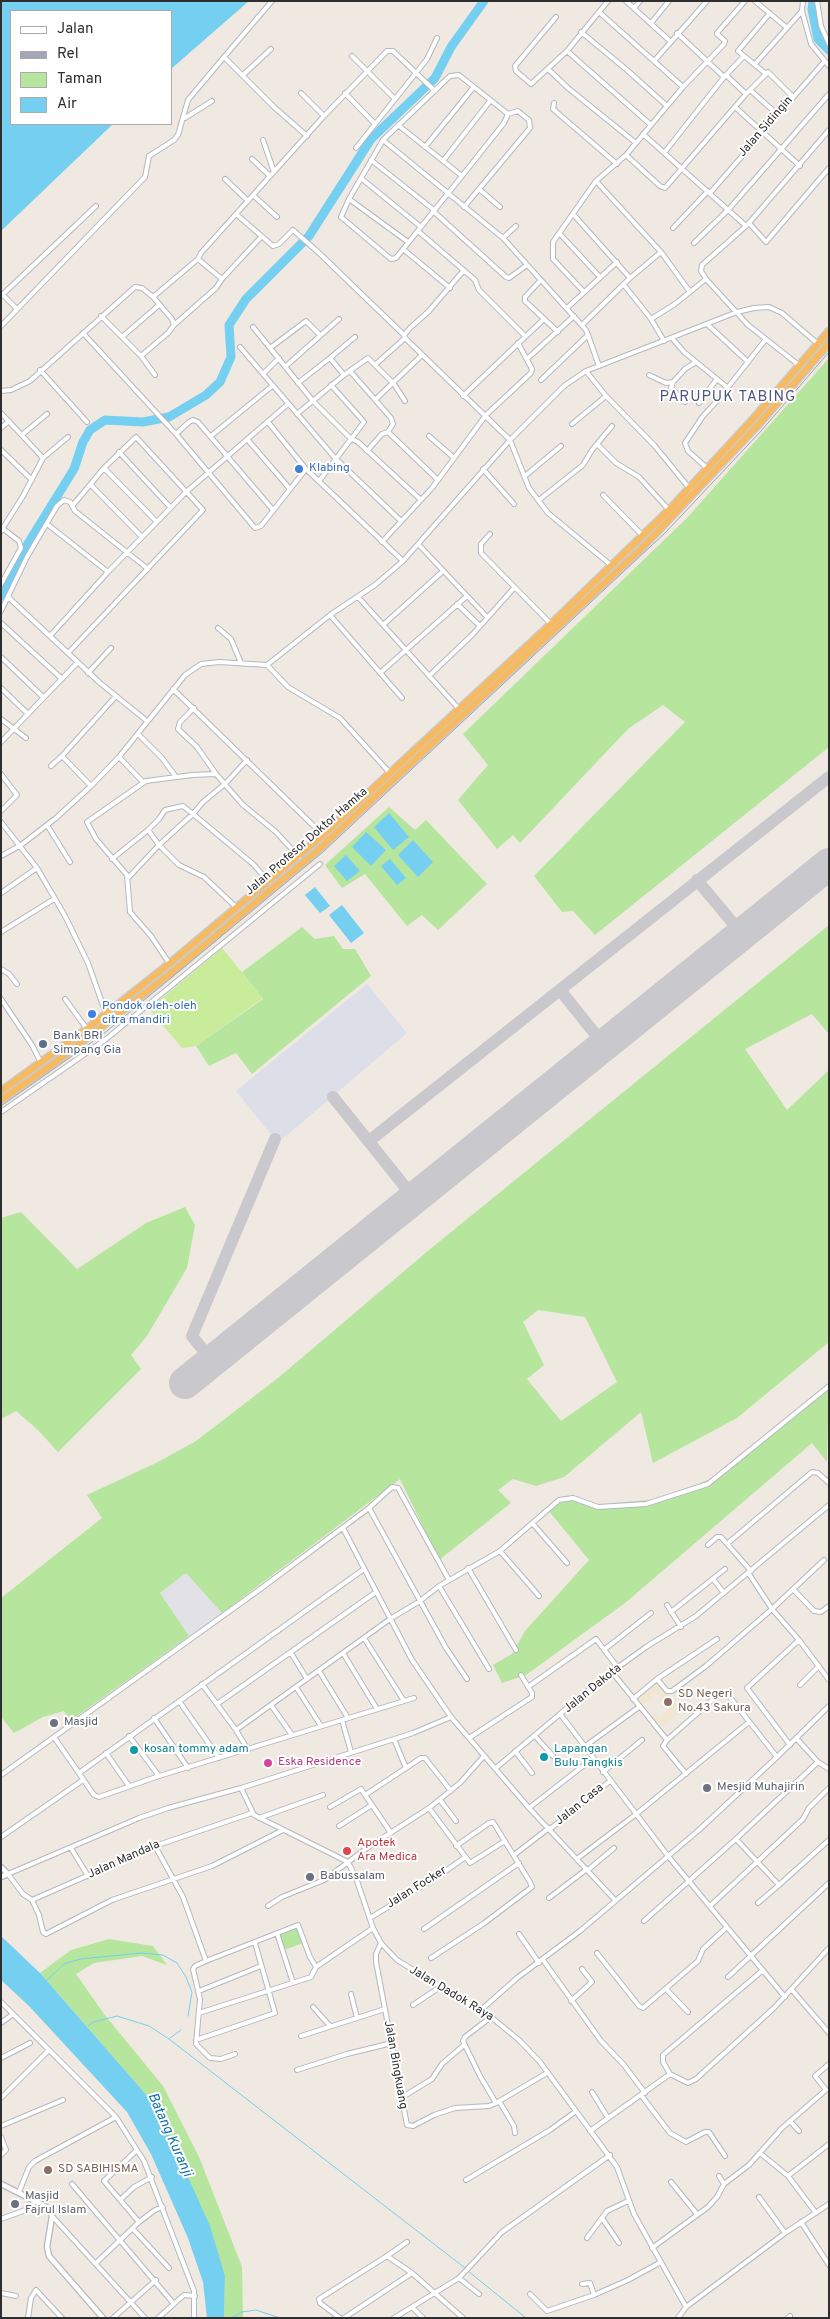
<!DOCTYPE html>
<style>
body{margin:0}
#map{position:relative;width:830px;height:2319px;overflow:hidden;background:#efe9e1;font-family:Overpass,sans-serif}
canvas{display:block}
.frame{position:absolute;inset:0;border:2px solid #2e2e2e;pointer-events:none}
.legend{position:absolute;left:10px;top:10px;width:162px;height:115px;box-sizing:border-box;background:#fff;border:1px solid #ababab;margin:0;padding:6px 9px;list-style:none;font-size:15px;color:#2e2e2e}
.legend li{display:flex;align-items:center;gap:10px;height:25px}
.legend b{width:25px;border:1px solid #ababab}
</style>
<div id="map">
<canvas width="830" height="2319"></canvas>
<div class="frame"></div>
<ul class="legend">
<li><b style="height:6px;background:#fff"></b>Jalan</li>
<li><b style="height:6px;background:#a3a6b8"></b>Rel</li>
<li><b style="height:14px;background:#b6e59e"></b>Taman</li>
<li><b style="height:14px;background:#75cff0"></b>Air</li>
</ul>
</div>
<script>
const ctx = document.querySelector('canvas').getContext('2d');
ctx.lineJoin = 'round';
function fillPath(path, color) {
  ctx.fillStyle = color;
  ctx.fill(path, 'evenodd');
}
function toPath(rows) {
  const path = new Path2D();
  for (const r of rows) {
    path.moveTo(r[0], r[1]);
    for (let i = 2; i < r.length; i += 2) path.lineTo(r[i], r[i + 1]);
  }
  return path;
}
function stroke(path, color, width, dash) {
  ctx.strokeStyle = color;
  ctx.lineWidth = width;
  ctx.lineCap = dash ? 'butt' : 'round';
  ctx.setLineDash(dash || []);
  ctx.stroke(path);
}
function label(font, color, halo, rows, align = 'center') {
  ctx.font = font + ' Overpass,sans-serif';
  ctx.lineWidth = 4;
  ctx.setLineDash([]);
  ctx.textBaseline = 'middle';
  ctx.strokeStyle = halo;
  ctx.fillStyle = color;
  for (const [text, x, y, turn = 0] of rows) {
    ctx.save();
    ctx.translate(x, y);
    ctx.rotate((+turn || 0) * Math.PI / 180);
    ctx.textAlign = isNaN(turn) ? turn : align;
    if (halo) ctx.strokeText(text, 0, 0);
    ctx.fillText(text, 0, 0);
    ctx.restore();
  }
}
const industrial = toPath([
 [186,1573,222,1613,189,1636,160,1593]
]);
const education = toPath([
 [658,1682,681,1711,662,1727,650,1717,655,1713,659,1718,669,1709,657,1694,642,1705,637,1699]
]);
const airport = toPath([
 [367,984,407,1033,278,1143,236,1091]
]);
const green = toPath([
 [829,358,829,747,595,935,573,911,562,912,534,876,685,722,663,705,628,729,520,843,513,835,497,849,458,800,488,765,463,734,688,517],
 [389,807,415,830,426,820,487,884,438,930,422,915,407,926,365,874,342,888,325,865],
 [829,925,829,1034,812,1014,745,1049,787,1110,829,1070,829,1342,737,1418,653,1463,641,1412,564,1477,536,1486,513,1479,498,1490,511,1503,439,1560,400,1479,222,1613,186,1573,160,1593,189,1636,70,1721,64,1711,43,1717,14,1733,1,1717,1,1598,102,1518,87,1495,158,1462,196,1441,278,1378,429,1250],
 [538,1310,585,1317,617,1382,561,1421,527,1379,544,1365,523,1322],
 [302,927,315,939,334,936,343,949,355,949,371,976,252,1074,236,1053,209,1066,196,1046,263,999,242,972],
 [185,1207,195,1225,187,1268,147,1336,131,1355,141,1369,58,1452,38,1430,16,1411,1,1419,1,1218,21,1212,77,1269,146,1223],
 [829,1386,827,1462,812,1443,625,1603,526,1675,502,1683,493,1665,512,1654,525,1631,589,1560,548,1510,564,1496,595,1505,657,1499,713,1478],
 [297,1927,303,1943,284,1950,279,1934],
 [109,1939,153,1946,167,1965,142,1956,94,1963,76,1974,104,2014,163,2086,199,2157,242,2267,243,2318,224,2318,225,2276,156,2106,40,1973,71,1950]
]);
const pitch = toPath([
 [222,948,263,998,196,1046,182,1048,149,1009]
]);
const water = toPath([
 [1,1,249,1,171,69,171,11,11,11,11,124,113,124,1,231],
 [389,813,409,837,393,850,374,827],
 [366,832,386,850,371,866,352,847],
 [413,840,433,862,418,877,398,855],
 [346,855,360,871,347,881,334,866],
 [390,859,406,878,397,885,381,866],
 [315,887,330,906,320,913,305,895],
 [342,905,364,933,351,943,329,915],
 [1,1936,40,1973,156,2106,210,2226,225,2276,224,2318,207,2318,203,2282,188,2238,151,2154,127,2112,29,2006,1,1980]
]);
const stream = toPath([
 [46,1981,64,1964,80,1959,141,1953,163,1955,177,1963,186,1977,192,1992,188,2016],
 [88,2026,93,2022,117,2016,149,2026,169,2039,465,2268],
 [170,2038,181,2030],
 [468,2271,526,2318],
 [231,2318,242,2312,256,2310,280,2318]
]);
const river = toPath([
 [813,1,812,9,818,39,829,50],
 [1,596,27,545,74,469,83,442,90,430,105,420,143,422,169,417,206,395,220,382,231,357,229,325,246,299,309,236,371,139,435,78,451,47,484,1]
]);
const taxiway = toPath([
 [697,880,742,934],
 [560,990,604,1045],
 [333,1097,414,1198],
 [369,1141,829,777],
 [212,1361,192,1336,275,1139]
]);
const runway = toPath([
 [185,1383,829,864]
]);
const minor = toPath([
 [626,1,670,41],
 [755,1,786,27],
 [803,1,802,11,811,44,829,66],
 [817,1,821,26,829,44],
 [634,8,640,1],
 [599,12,683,87],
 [556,17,515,66,516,71,531,84,567,51,608,1],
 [651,23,669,1],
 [581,32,627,70,667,106],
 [677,33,724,77],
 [567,51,651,125],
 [352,56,394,98],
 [224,57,272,1],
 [655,60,707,1],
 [755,64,802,11],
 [548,69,568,88,636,143],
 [765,73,738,51,770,13],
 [243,75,271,49],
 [726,75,746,94,750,90,777,114],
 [750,90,768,72,793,97],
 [301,93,324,116],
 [345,93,375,124],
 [554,103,553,109,617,164],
 [735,107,800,166],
 [185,118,212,101],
 [398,125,462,176],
 [643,134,746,226,749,223,766,242,829,168],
 [263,140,274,172],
 [383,140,503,238,586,330,588,335,541,380],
 [425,147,473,88],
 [356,148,427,59,437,38],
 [664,153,724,77,744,56],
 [626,155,660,186,665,188,746,94],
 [252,159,270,176],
 [371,160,434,210],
 [443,161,490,101],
 [225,179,248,201],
 [362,179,421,227],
 [596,181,661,252,690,292],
 [479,189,500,207],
 [710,193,824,62],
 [253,195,277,217],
 [349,199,408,242],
 [464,207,530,128,529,120,518,111,508,114,504,123,462,176,396,258,391,259,341,217,349,199,383,140,450,76,459,75,508,114],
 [433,211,506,277,509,278,527,265],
 [236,214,273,246,279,244,293,230,318,252,404,335],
 [573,214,630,278],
 [749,223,829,130],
 [746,226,702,265,701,271,706,279,748,325,800,366],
 [673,228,708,191],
 [418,231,475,280,479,290,525,336],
 [560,234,599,276],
 [503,238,516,226],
 [694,243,729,209,829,94],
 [403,249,450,288],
 [198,259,222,279,261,237],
 [464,270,429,311,410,328,404,335,405,338,510,440,529,488,548,513,612,566],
 [540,281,525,297,525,301,558,332],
 [624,285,651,319,664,341],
 [583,291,553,259,553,242,596,181,626,155,683,87,724,44,725,41,717,34,717,33,745,1],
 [3,295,17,309],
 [1,296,96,206],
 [153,297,198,259,201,253,324,116,387,51,393,51,435,91],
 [567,308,617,262],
 [101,316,141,356,155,375],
 [651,319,675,304,706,279],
 [707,324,747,361],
 [174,325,216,288,222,279],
 [582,325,630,278,661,252],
 [1,326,145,177,149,156,174,140,178,135,188,100,224,57,274,107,307,136],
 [253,327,313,401,350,438,358,442,421,500],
 [83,333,176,434,255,528,261,526,306,469],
 [588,335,599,366],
 [122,337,159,305],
 [672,338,684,352,728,388],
 [240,347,335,458,401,521],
 [270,348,306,321,320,335],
 [330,358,355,337],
 [527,359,574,316],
 [376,364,405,338],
 [286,366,339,319],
 [40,370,87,422],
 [350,371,391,418,393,424,388,432],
 [586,371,606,396,654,445,690,489],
 [263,374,279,358],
 [649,375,666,383,673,382,685,369,696,362],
 [673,382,671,388,685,402],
 [298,383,330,358,344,375],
 [1,391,11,390,30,381,135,287,142,288,153,297,172,319,174,325,168,333,141,356],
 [463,396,544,319],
 [376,399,422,355],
 [699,403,717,379],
 [1,413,43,458],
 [297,414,344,375,368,358,394,384,405,401],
 [268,422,306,469,403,561],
 [572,424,606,396],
 [1,428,9,421],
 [23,434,47,414],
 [176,434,189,422,193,420,198,422,273,510],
 [211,436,272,386],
 [429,436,454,458],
 [247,439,290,489],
 [597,444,616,463,639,477,669,510],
 [1,450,32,480],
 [367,451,382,434,388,432,438,480],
 [119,452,170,507],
 [104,468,156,521],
 [483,469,514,504],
 [708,469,688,451,685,443,703,416,718,400,766,339],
 [525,476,561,446],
 [319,481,364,422,331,385],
 [91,485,141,536],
 [603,495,643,536],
 [539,500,583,465,592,450,612,426],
 [47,524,108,572,50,636],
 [1,531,23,496,43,458,68,437],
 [490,534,481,544,481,553,551,624],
 [382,542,432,488,486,415,531,373,532,369,518,343],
 [419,545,487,617],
 [108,572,186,492,288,404],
 [1,584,21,548,19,541,2,528],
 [8,597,68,653,203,510,136,437,104,468,73,505],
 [358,597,459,709],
 [457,604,480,626],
 [1,611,27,557,57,506,64,500,70,502,75,511,148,569],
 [330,615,402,698],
 [1,623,62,679],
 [383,625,442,572],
 [218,628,231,639,241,663],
 [68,653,100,683,147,721],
 [1,657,43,697],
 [267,665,330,615,375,585,403,561,510,440,564,386,586,371,737,312,754,308,769,307,782,313,818,344],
 [88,673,111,648],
 [380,673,467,596],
 [429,676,473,634,514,588],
 [1,688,28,714],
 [173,689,323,835],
 [194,708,180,722,178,729,197,747,216,774,243,805,276,832,299,857],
 [1,719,26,738],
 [138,734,162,758,176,777],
 [1,742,77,663],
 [119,757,143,782],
 [51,766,62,756],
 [1,774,17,795,1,811],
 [91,786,62,756,116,696],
 [1,822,37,868,65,916,88,963,106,1014],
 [47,825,70,862],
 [148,830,159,819,165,810,183,806,193,814,203,802,225,784,247,760],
 [1,856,21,845,56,818,91,786,119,757,185,675,201,664,219,662,267,665,288,687,340,718,390,773],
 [112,859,148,830,159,845,128,878],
 [1,893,37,868],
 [237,908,204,877,179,865,159,845,193,814,253,864,269,882],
 [1,932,54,899],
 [169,963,151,936,130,912,127,875,96,839,87,822,146,781,192,775,216,774],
 [1,969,9,974,17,984],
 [1,999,32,1045,41,1063],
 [65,999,87,1029],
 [1,1112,105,1040,320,864],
 [369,1508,392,1487,398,1488,449,1580],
 [533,1524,567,1563],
 [343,1528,412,1660,451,1717,529,1808,615,1900],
 [728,1543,812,1472,818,1473,829,1483],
 [708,1545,717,1537,721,1537,751,1571],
 [500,1551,539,1596],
 [468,1568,516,1650],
 [749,1574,772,1609,799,1640,829,1680],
 [713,1579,724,1593],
 [439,1586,489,1669],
 [793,1589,814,1611,821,1612,829,1606],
 [667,1605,681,1627],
 [671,1612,725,1569],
 [364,1638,404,1701],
 [605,1649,651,1613],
 [291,1653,307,1679],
 [343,1653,377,1709],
 [319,1671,348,1718],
 [612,1672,667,1740,718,1695,724,1693,729,1696,777,1757],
 [657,1679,667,1691,672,1691,706,1666,772,1609,824,1560],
 [202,1684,236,1730],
 [800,1685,819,1666],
 [296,1687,321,1726],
 [528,1687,596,1639,618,1668],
 [633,1699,657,1679,717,1639],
 [179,1701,219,1758],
 [217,1704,376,1592],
 [271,1705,292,1735],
 [561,1715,668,1856,785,1997],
 [154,1718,188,1768],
 [342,1720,351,1752],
 [129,1736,159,1776],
 [535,1736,553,1756],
 [54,1737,94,1795,99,1797,159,1776,414,1698],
 [469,1738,532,1697,532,1693,521,1675],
 [796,1738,818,1762,829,1769],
 [667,1740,663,1746,686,1774],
 [790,1745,747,1688,799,1640],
 [584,1747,639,1707],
 [248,1750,236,1730,390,1619,420,1601,439,1586,500,1551,559,1500,573,1498,598,1507,646,1504,708,1484,829,1386],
 [515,1751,532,1773],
 [106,1753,129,1786],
 [406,1768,421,1758,425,1758,451,1791],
 [496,1768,599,1681,646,1647,696,1616,829,1505],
 [603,1772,642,1740],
 [79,1773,364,1569],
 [1,1775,259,1590,369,1508,446,1648,467,1679],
 [241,1788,254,1815,348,1862,356,1878,373,1928,381,1943,397,1960,491,2017,519,2040,540,2062,617,2167,634,2214,686,2307],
 [365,1795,406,1768,394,1739],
 [440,1800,456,1821],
 [330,1807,361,1789,391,1833],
 [429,1808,470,1863,505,1841],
 [529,1808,592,1759],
 [252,1813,155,1846,32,1900,23,1894,8,1874,139,1818,168,1808,241,1788,413,1733,451,1717],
 [259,1818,323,1795],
 [339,1826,372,1805],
 [550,1829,610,1781],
 [1,1837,83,1780],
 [736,1839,818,1762],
 [155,1846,183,1897,206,1961,195,1966,193,1969,200,1999,196,2044,210,2058,221,2059,235,2054],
 [71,1848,88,1876],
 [514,1855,549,1828],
 [578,1858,635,1815,749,1722],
 [588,1870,614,1848],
 [549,1898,587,1869],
 [32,1900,39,1915,43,1932,46,1934,112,1900,212,1866,283,1830],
 [758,1903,779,1885],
 [268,1906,282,1897,324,1880,367,1848,429,1808,460,1783,484,1756],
 [710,1906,803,1819,809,1808,829,1788],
 [370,1918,437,1877,464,1858],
 [644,1921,736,1839,779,1885,829,1840],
 [424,1929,519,1863],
 [277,1933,293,1983],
 [519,1934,539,1963],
 [381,1943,376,1954,376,1962,407,2125,413,2126,434,2115,455,2108,489,2106,496,2103],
 [597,1953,639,2006,643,2008,698,1961,703,1949,727,1927],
 [431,1958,483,1924,532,1887,530,1882,493,1822,489,1823,456,1846],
 [543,1960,601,2041,624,2065,645,2093],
 [206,1961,298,1925,310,1957,316,1967],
 [728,1977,829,1883],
 [666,1989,688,2012],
 [792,1990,829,2033],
 [199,1991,261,1966],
 [351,1994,357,2018],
 [571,2001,592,1982,582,1969],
 [1,2002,116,2117,144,2161,194,2291,194,2318],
 [413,2005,440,1987],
 [313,2007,330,2026],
 [481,2010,517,1978,580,1931,700,1829,777,1757,829,1706],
 [199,2013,311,1977,316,1967,373,1928],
 [491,2017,465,2037,463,2041,480,2076,496,2103,547,2073],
 [1,2023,13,2014],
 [301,2036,385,2009],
 [196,2040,275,2013,255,1943],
 [1,2058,30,2043],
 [297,2070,347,2054,392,2043],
 [670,2074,663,2062,663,2055,763,1970],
 [592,2092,608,2118],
 [641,2095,670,2133,686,2142,705,2132,709,2132,725,2156],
 [1,2098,49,2050],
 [401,2098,432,2079,442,2064,464,2045],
 [499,2101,514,2126,515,2133],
 [790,2121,799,2131],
 [1,2126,63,2100],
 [590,2131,670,2074,688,2083,696,2079,774,2008,829,1948],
 [1,2137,6,2150,1,2155],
 [137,2150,104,2181,139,2222],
 [760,2153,788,2176,816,2213],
 [719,2176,724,2184],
 [788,2176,829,2144],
 [466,2180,550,2130,575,2112],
 [671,2182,697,2214],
 [72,2184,174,2304],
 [19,2192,29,2167,35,2161,116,2117],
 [759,2197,785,2233],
 [120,2200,134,2187,152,2177],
 [52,2216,145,2318],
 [602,2218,619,2243],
 [1,2219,31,2208,35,2200],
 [801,2222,829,2265],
 [133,2229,169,2268],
 [587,2238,607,2211,628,2201],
 [652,2248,708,2207,717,2197,724,2184,749,2165,782,2128,826,2090,815,2076,829,2064],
 [387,2256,407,2242],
 [96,2263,139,2222,155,2210,163,2207],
 [459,2278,479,2294],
 [582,2284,590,2283,594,2295],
 [1,2293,16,2296],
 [530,2294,547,2311,594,2295,628,2280,661,2262],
 [412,2307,423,2318],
 [28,2318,31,2298,36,2290,62,2318],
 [113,2318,156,2280],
 [158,2318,184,2295,195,2296],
 [340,2318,320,2303,319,2299,387,2256,412,2273,463,2318],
 [344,2318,412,2273],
 [394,2318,459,2278,502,2232,610,2155],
 [678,2318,686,2307,785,2233,829,2204],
 [788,2318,790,2316]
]);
const tertiary = toPath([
 [1,1867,8,1874,1,1877],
 [1,2184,43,2205,50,2211,52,2216,47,2247,49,2256,103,2318]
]);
const trunk = toPath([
 [1,1091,87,1029,169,964,323,835,551,624,669,510,754,418,829,331],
 [1,1100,56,1062,171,973,317,851,642,548,759,424,829,343]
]);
const rail = toPath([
 [1,1106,102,1035,323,852,665,533,762,430,829,352]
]);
const markers = [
 [299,469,5,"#3f7fe0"],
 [92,1014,5,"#3f7fe0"],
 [43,1044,5,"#5c6f8a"],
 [668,1702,5,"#8d6e63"],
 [54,1723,5,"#6b7280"],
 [134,1750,5,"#0f9aa8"],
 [544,1757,5,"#0f9aa8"],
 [268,1763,5,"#d1479c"],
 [707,1788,5,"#6b7280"],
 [347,1851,5,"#e0444e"],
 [310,1877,5,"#6b7280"],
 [48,2170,5,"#8d6e63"],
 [15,2204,5,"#6b7280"]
];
const streetNames = [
 ["Jalan Sidingin",766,127,-49],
 ["Jalan Profesor Doktor Hamka",307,842,-41],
 ["Jalan Dakota",593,1689,-39],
 ["Jalan Casa",580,1805,-39],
 ["Jalan Mandala",124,1860,-24],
 ["Jalan Focker",417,1888,-32],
 ["Jalan Dadok Raya",451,1994,31],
 ["Jalan Bingkuang",395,2065,80]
];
const shopNames = [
 ["Klabing",309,469],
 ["Pondok oleh-oleh",102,1007],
 ["citra mandiri",102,1021]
];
const serviceNames = [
 ["Bank BRI",53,1037],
 ["Simpang Gia",53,1051]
];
const educationNames = [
 ["SD Negeri",678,1695],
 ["No.43 Sakura",678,1709],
 ["SD SABIHISMA",58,2170]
];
const worshipNames = [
 ["Masjid",64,1723],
 ["Mesjid Muhajirin",717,1788],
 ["Babussalam",320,1877],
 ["Masjid",25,2197],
 ["Fajrul Islam",25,2211]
];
const cultureNames = [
 ["kosan tommy adam",144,1750],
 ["Lapangan",554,1750],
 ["Bulu Tangkis",554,1764]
];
const hotelNames = [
 ["Eska Residence",278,1763]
];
const healthNames = [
 ["Apotek",357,1844],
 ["Ara Medica",357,1858]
];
const waterNames = [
 ["Batang Kuranji",169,2135,66]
];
const quarterNames = [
 ["PARUPUK TABING",728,398]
];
fillPath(industrial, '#e3e1e8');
fillPath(education, '#f0e6d1');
fillPath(airport, '#dcdee8');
fillPath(green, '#b6e59e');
fillPath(pitch, '#c9ec9a');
fillPath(water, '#75cff0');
stroke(stream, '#75cff0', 1);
stroke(river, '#75cff0', 9);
stroke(taxiway, '#c9c8cc', 12);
stroke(runway, '#c9c8cc', 32);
stroke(minor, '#b4b7c1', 6);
stroke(tertiary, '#b4b7c1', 7);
stroke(trunk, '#c9c9c9', 9);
stroke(minor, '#fff', 4);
stroke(tertiary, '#fff', 4.5);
stroke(trunk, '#f8ba60', 6);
stroke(rail, '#a3a6b8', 1);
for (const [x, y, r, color] of markers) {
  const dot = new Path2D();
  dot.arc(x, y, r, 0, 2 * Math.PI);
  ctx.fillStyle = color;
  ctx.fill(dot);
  stroke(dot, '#fff', 2);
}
label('12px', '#2e2e2e', '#fff', streetNames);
label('12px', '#366cbe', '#fff', shopNames, 'left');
label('12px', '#4e5e75', '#fff', serviceNames, 'left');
label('12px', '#785e54', '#fff', educationNames, 'left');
label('12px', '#5b616d', '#fff', worshipNames, 'left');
label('12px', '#0d838f', '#fff', cultureNames, 'left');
label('12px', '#b23c85', '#fff', hotelNames, 'left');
label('12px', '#be3a42', '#fff', healthNames, 'left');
label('italic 14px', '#0d6fa3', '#fff', waterNames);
ctx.letterSpacing = '1px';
label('15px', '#4d5680', '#fff', quarterNames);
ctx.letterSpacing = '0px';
</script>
